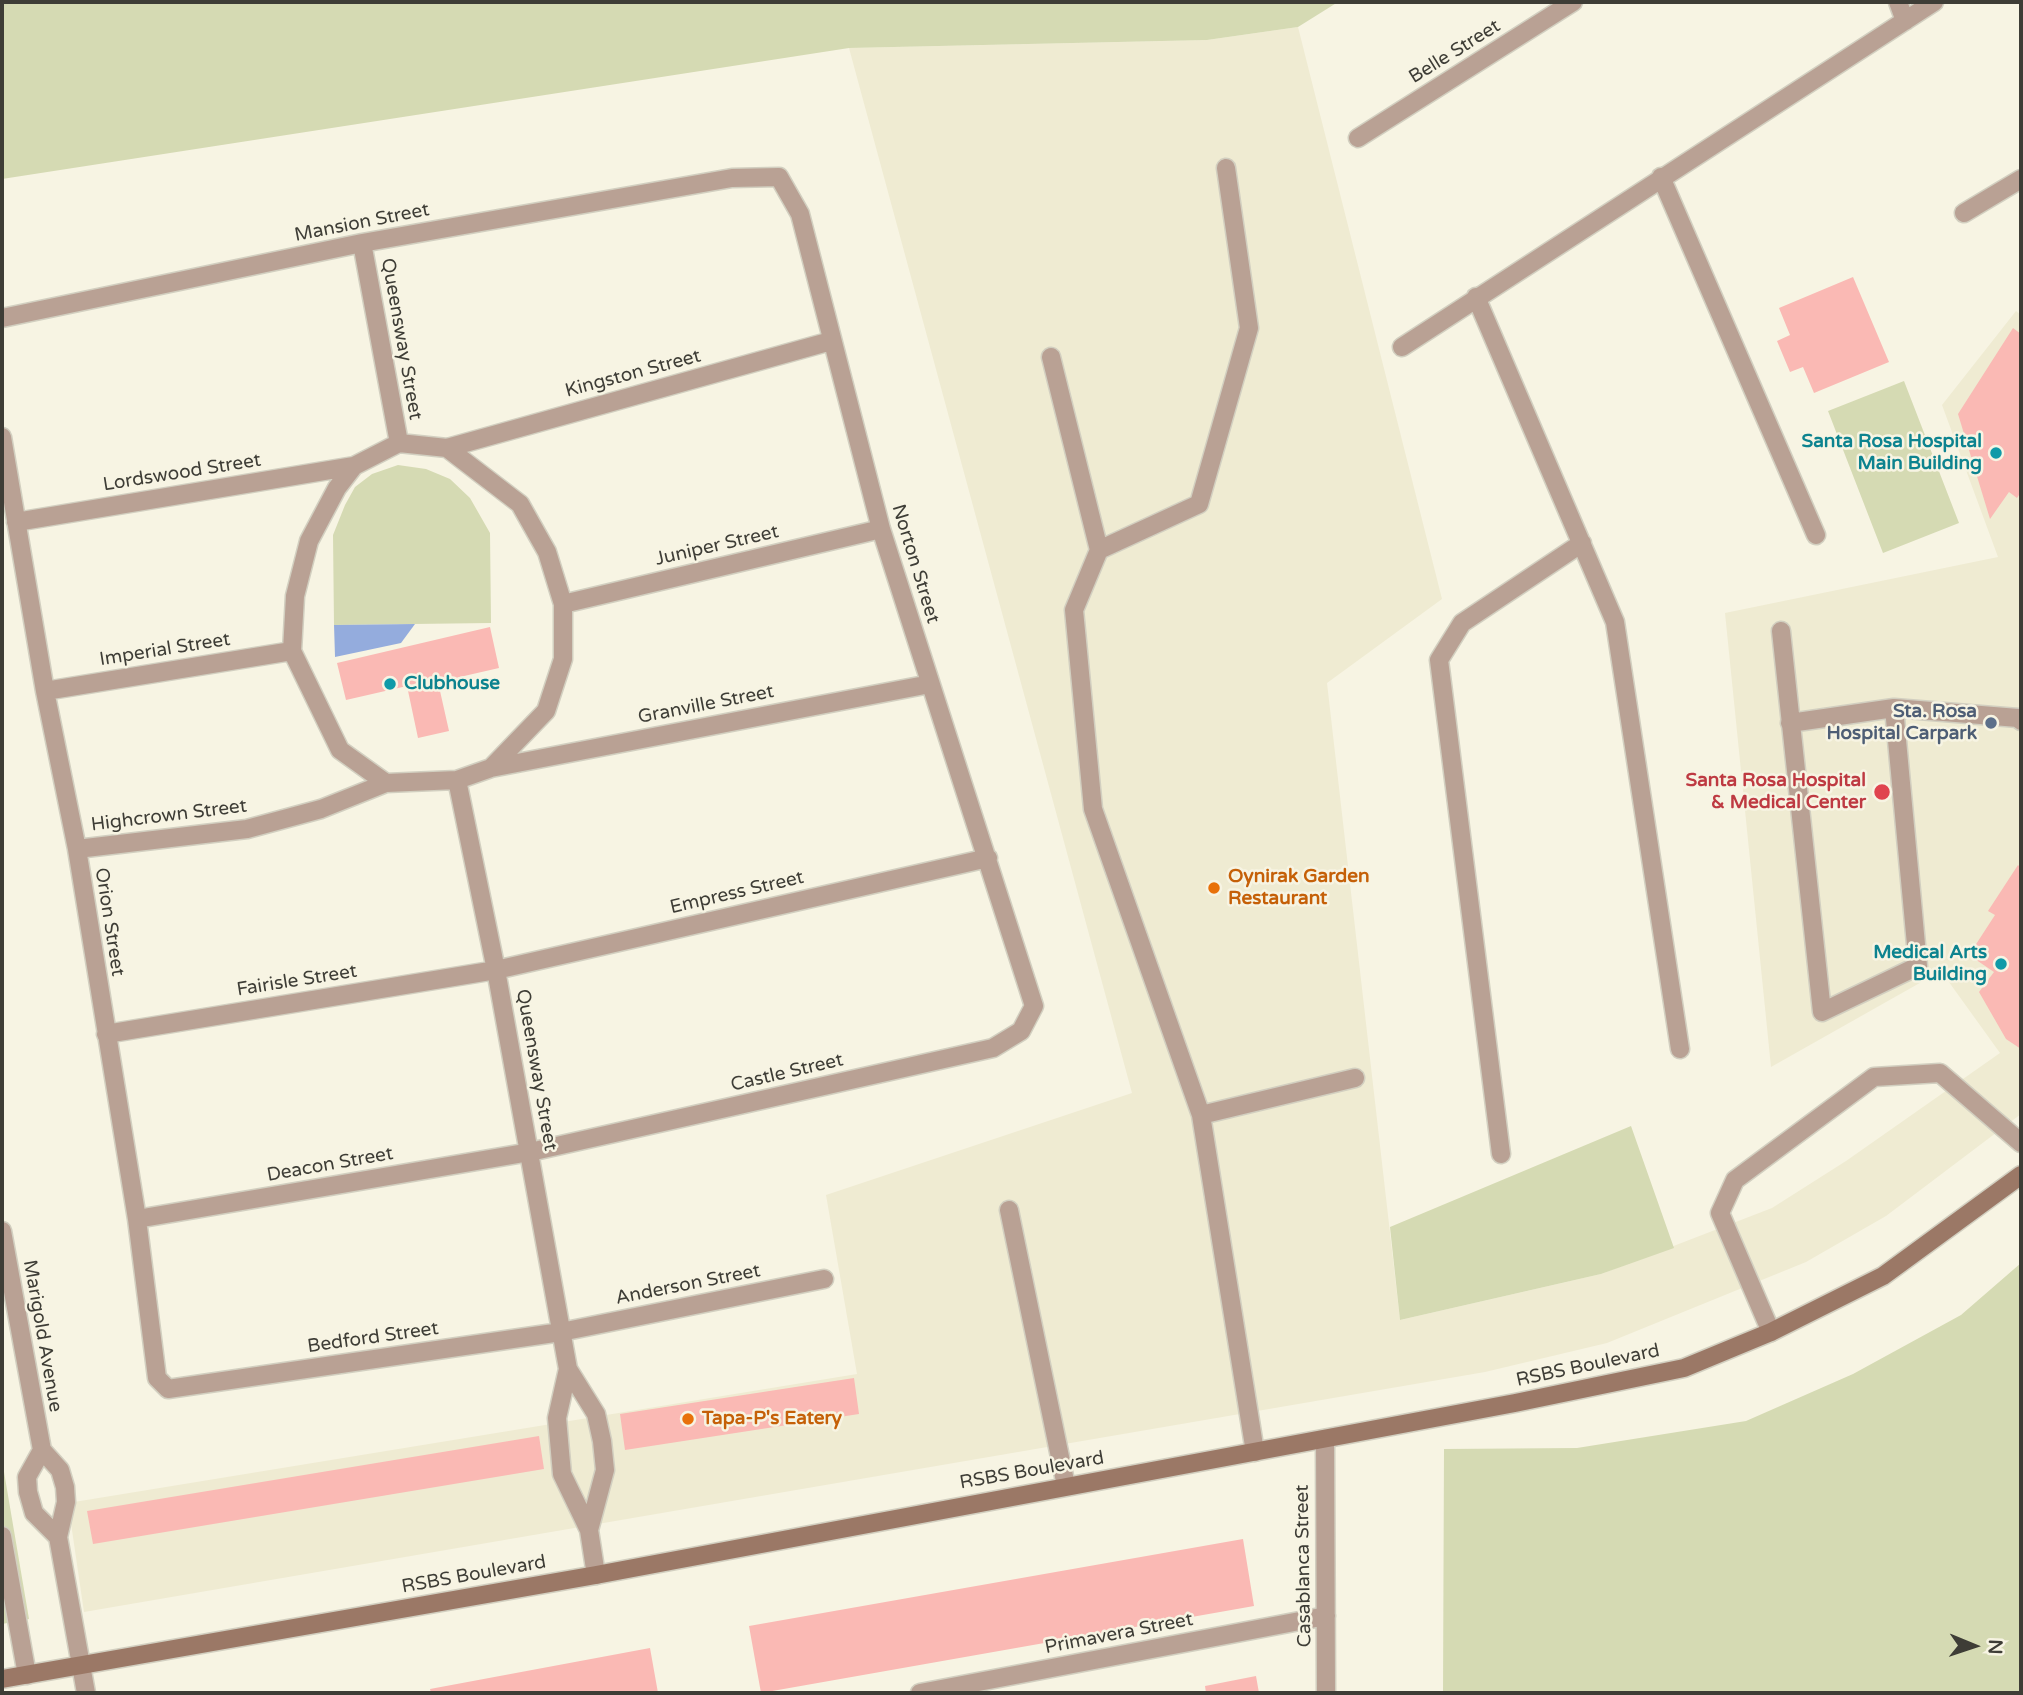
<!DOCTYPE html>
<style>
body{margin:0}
#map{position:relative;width:2023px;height:1695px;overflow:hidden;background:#f7f4e3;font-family:"Varela Round",sans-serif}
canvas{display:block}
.frame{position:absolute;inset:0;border:4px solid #3e3d36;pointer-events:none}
.north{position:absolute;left:1939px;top:1611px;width:70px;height:70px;-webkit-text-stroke:5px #f7f4e3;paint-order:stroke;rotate:92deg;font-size:19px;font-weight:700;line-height:28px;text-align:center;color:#3e3d36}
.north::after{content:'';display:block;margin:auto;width:24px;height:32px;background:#3e3d36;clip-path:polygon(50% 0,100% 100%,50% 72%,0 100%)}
</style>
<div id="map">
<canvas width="2023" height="1695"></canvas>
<div class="frame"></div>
<div class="north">N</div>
</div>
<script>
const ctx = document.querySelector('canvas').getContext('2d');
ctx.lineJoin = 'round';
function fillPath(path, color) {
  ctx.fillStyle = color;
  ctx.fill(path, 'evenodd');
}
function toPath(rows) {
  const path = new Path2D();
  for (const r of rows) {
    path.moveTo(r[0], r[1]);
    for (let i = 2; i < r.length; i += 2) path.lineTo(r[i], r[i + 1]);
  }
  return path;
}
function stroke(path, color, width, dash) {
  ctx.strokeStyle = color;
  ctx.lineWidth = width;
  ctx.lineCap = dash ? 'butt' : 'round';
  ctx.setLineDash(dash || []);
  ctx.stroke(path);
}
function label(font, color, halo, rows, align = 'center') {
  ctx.font = font + ' "Varela Round",sans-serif';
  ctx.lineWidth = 5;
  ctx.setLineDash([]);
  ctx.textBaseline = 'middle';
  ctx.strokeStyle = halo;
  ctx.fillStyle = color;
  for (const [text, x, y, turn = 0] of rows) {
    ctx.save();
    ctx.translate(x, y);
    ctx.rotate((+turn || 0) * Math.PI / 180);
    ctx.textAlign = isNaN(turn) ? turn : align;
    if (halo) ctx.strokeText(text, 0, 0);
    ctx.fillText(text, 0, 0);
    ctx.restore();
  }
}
const built = toPath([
 [1298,27,1442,599,1327,683,1400,1320,1601,1274,1772,1208,1846,1161,2000,1053,1941,971,1771,1067,1725,613,1998,557,1942,405,2016,311,2021,315,2021,1114,1886,1216,1806,1262,1607,1343,1485,1372,84,1612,68,1503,857,1374,826,1195,1132,1093,849,48,1207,40]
]);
const green = toPath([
 [2,2,1338,2,1298,27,1207,40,849,48,2,179],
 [1904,381,1959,523,1883,553,1828,411],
 [398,465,426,469,450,479,470,498,490,533,491,623,334,625,333,535,345,505,355,487,372,474],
 [1631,1126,1674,1248,1601,1274,1400,1320,1390,1227],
 [2021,1263,2021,1693,1443,1693,1444,1449,1577,1448,1746,1421,1853,1374,1961,1315],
 [2,1460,29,1619,2,1624]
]);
const water = toPath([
 [415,624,401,643,335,657,334,625]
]);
const building = toPath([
 [1853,277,1889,362,1814,393,1803,367,1790,372,1777,341,1790,335,1779,308],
 [2013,328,2021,334,2021,492,2017,498,2009,492,1990,519,1958,414],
 [490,627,499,668,438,682,449,731,418,738,407,686,346,700,337,663],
 [2018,865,2021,868,2021,1049,2006,1039,1979,992,1994,972,1969,955,1995,915,1988,911],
 [854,1378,859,1414,625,1450,620,1414],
 [539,1436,544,1469,93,1544,87,1511],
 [1243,1539,1254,1606,761,1693,749,1626],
 [650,1648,658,1693,431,1693,430,1689],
 [1256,1676,1259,1693,1206,1693,1205,1686]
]);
const lane = toPath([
 [1781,631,1822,1012,1918,966,1894,708],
 [1790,723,1894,708,2018,718,2021,721],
 [1009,1210,1066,1486],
 [1771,1332,1720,1213,1735,1180,1874,1077,1940,1073,2021,1143],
 [2,1536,27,1675]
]);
const street = toPath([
 [1898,2,1905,21],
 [1358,138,1573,2],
 [1226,168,1249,328,1199,504,1099,550,1074,610,1093,809,1201,1115,1255,1452],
 [1661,177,1816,535],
 [1964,213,2021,179],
 [362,243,399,443],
 [1476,297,1615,622,1680,1049],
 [2,318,362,243,732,178,779,177,800,214,881,529,1034,1006,1021,1031,993,1048,530,1152,137,1219],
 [1402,347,1934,2],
 [1051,357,1099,550],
 [2,437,45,691,77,849,137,1219,157,1378,168,1389,561,1332,824,1279],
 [399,443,447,448,520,504,547,552,563,604,563,659,546,711,491,768,457,780,386,783,340,750,292,651,295,596,309,541,337,488,354,466,399,443],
 [447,448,831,341],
 [16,522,354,466],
 [563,604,881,529],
 [45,691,292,651],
 [491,768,930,684],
 [457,780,496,970,568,1369,596,1414,602,1441,605,1470,589,1530],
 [77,849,247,829,321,809,386,783],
 [106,1034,496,970,988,858],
 [1201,1115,1355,1078],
 [1501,1154,1439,660,1462,623,1582,543],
 [2,1231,42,1450,60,1470,65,1487,66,1502,58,1537,86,1693],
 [568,1369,557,1418,562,1474,589,1530,596,1575],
 [1325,1439,1326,1693],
 [42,1450,27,1477,28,1492,34,1513,58,1537],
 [920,1693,1326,1616]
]);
const secondary = toPath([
 [2,1679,596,1575,1515,1403,1684,1368,1771,1332,1883,1276,2021,1175]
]);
const markers = [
 [1996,453,7,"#0f9aa8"],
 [390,684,7,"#0f9aa8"],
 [1991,723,7,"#5c6f8a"],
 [1882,792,9,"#e0444e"],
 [1214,888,7,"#e8710a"],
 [2001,964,7,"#0f9aa8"],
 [688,1419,7,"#e8710a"]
];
const streetNames = [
 ["Belle Street",1455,52,-32],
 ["Mansion Street",362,223,-11],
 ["Queensway Street",401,339,80],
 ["Kingston Street",633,374,-15],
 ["Lordswood Street",182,473,-9],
 ["Juniper Street",717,546,-13],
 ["Norton Street",915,564,73],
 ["Imperial Street",165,650,-9],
 ["Granville Street",706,705,-11],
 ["Highcrown Street",169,816,-7],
 ["Empress Street",737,893,-13],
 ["Orion Street",109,922,81],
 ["Fairisle Street",297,981,-9],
 ["Queensway Street",536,1070,80],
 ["Castle Street",787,1073,-13],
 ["Deacon Street",330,1165,-10],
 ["Anderson Street",688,1285,-11],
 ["Marigold Avenue",42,1336,80],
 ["Bedford Street",373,1338,-8],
 ["RSBS Boulevard",1588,1366,-12],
 ["RSBS Boulevard",1032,1471,-10],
 ["Casablanca Street",1304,1566,-91],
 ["RSBS Boulevard",474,1575,-10],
 ["Primavera Street",1119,1634,-11]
];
const cultureNames = [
 ["Santa Rosa Hospital",1982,442],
 ["Main Building",1982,464],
 ["Clubhouse",404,684,"left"],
 ["Medical Arts",1987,953],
 ["Building",1987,975]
];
const serviceNames = [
 ["Sta. Rosa",1977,712],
 ["Hospital Carpark",1977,734]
];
const healthNames = [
 ["Santa Rosa Hospital",1866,781],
 ["& Medical Center",1866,803]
];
const foodNames = [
 ["Oynirak Garden",1228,877],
 ["Restaurant",1228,899],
 ["Tapa-P's Eatery",702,1419]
];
fillPath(built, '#efebd2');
fillPath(green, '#d5dab3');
fillPath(water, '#94acdd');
fillPath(building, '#fab9b4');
stroke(lane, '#d2cfc0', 21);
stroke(street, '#d2cfc0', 21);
stroke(secondary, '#d2cfc0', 21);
stroke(lane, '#b9a194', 18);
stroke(street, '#b9a194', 18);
stroke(secondary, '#9b7866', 18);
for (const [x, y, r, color] of markers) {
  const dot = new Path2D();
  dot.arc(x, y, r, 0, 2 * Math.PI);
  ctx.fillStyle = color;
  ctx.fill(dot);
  stroke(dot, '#f7f4e3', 2.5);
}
label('19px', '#3e3d36', '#f7f4e3', streetNames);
label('bold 19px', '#0d838f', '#f7f4e3', cultureNames, 'right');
label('bold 19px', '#4e5e75', '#f7f4e3', serviceNames, 'right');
label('bold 19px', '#be3a42', '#f7f4e3', healthNames, 'right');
label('bold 19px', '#c56008', '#f7f4e3', foodNames, 'left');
</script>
